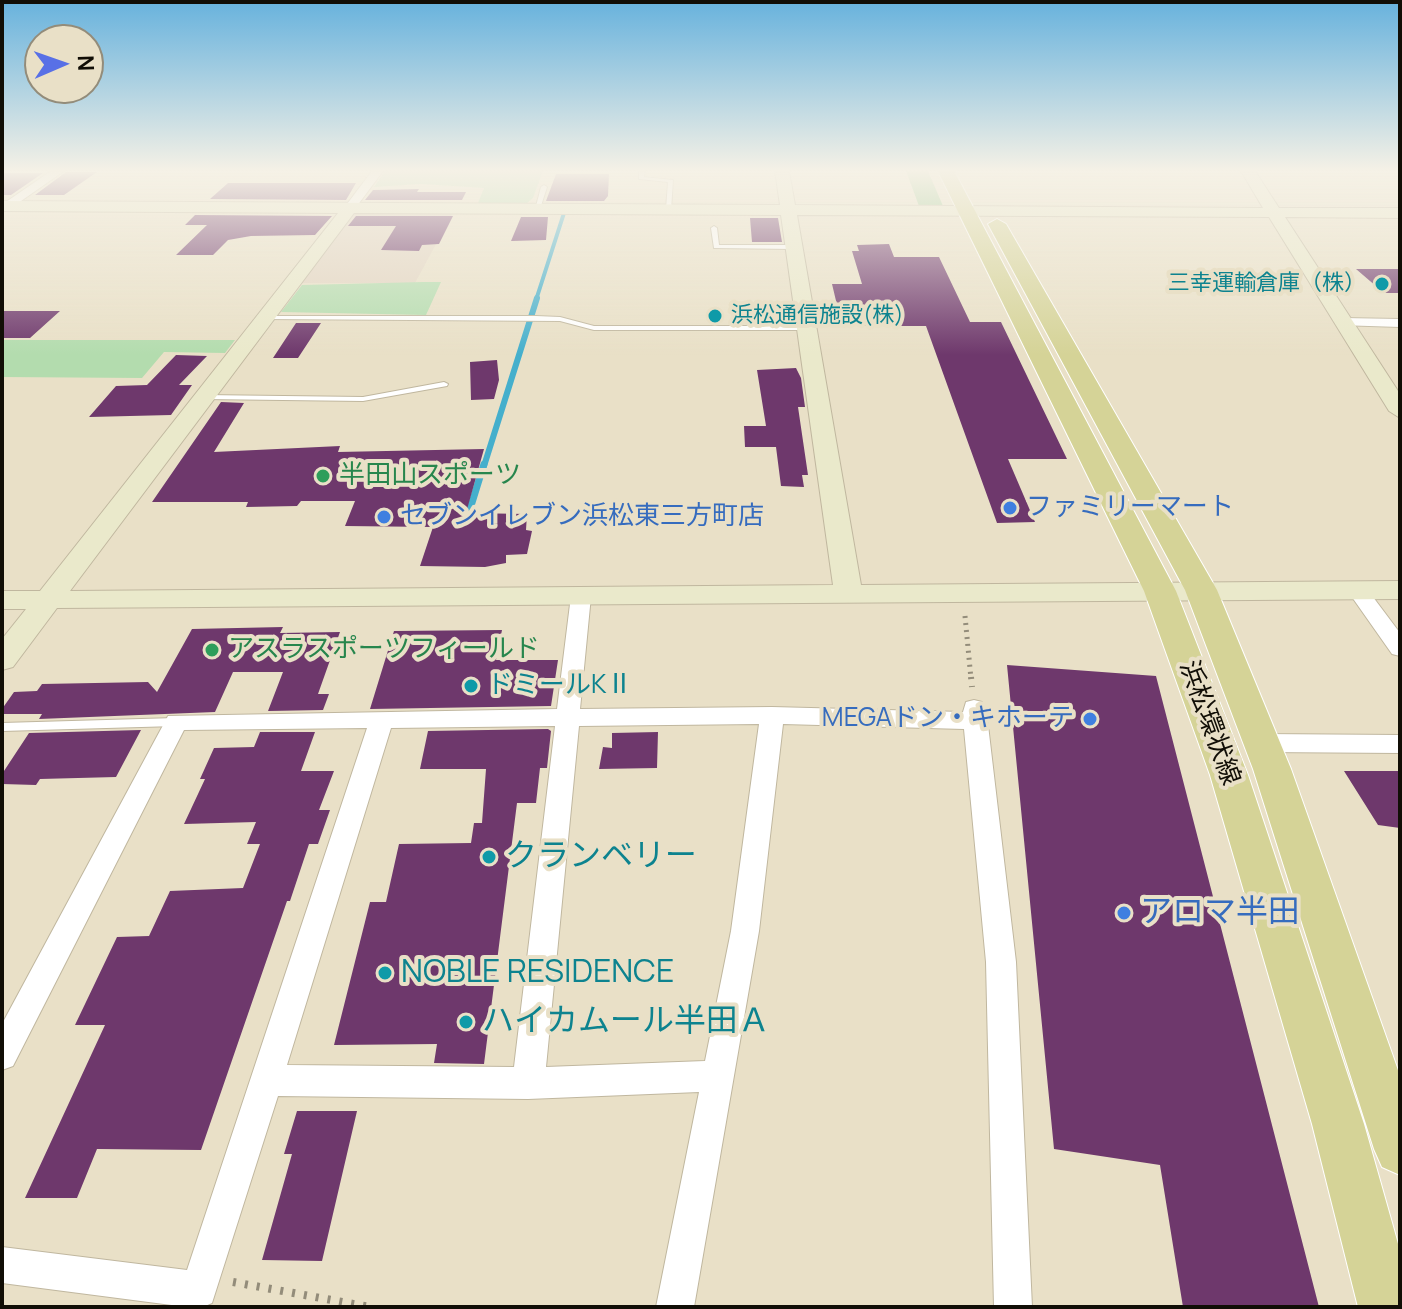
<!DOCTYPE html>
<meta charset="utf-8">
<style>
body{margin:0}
#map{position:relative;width:1402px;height:1309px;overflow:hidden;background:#e9e0c7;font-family:Manrope,sans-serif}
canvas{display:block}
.frame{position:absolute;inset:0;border:4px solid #110e06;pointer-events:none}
.north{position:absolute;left:24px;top:24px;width:80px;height:80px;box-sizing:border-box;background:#e9e0c7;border:2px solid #938c7a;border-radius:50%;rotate:88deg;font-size:22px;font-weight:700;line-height:32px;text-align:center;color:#110e06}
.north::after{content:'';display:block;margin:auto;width:28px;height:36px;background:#5870e6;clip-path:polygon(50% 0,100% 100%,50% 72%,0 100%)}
</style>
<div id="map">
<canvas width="1402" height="1309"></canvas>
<div class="frame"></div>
<div class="north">N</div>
</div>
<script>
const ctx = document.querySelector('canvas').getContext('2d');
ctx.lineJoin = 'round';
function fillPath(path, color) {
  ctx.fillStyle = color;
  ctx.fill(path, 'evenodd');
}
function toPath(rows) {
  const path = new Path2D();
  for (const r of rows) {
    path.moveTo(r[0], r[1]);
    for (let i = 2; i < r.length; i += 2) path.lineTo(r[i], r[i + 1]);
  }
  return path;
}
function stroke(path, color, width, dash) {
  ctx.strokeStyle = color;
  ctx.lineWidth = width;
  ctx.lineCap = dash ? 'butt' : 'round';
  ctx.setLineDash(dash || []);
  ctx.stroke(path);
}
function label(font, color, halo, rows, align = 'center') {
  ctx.font = font + ' Manrope,"Noto Sans JP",sans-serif';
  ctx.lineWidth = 8;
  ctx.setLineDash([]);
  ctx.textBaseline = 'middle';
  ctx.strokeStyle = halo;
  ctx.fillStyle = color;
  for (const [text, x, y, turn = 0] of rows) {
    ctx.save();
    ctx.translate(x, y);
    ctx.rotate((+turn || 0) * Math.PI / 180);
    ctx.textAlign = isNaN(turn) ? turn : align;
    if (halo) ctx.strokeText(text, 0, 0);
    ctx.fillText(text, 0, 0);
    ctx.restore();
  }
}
const education = toPath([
 [350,213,355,212,453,213,415,283,298,283]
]);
const green = toPath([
 [385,171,543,171,533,198,526,204,478,203,484,188,421,184,374,187],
 [423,282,441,282,426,315,281,312,302,285],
 [2,340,235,340,225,353,164,352,142,378,2,377]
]);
const forest = toPath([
 [906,171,928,171,943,206,919,206]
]);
const streamFar2 = toPath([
 [536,300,564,213]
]);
const streamFar1 = toPath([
 [484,466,537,298]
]);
const stream = toPath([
 [466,522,484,464]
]);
const building = toPath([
 [66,172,97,172,64,195,35,195],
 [2,173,43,173,11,195,2,195],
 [556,174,609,174,608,196,604,201,546,201],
 [228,183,356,183,346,200,210,199],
 [419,189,417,192,466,192,462,200,365,200,373,190],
 [195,215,332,216,315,235,251,236,228,240,213,255,176,255,207,225,185,225],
 [356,216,453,216,439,244,422,245,419,251,381,250,396,226,348,226],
 [521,217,548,217,546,240,511,241],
 [750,218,778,218,782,242,752,242],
 [889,244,894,257,939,257,970,322,1001,322,1067,459,1008,459,1035,522,997,523,926,326,842,326,832,284,862,284,852,251,859,251,857,245],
 [1356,269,1400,269,1400,293,1384,293],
 [2,311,60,311,30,338,2,338],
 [296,323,321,323,298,358,273,358],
 [176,355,207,356,179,385,192,385,171,415,89,417,116,386,147,385],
 [497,360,499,380,494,399,471,400,470,362],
 [796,368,801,378,805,407,798,407,808,475,802,475,804,487,781,486,776,447,745,447,744,426,766,426,757,370],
 [221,402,244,403,214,452,340,446,338,452,484,449,466,513,527,514,526,530,532,531,527,554,506,555,506,563,485,567,420,566,433,527,345,526,355,501,301,501,297,506,246,507,248,502,152,502],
 [283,627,280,633,340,632,318,694,329,694,323,710,268,711,283,672,233,672,215,712,39,719,42,714,2,714,2,709,14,692,37,691,42,684,148,682,157,692,192,629],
 [502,630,496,660,558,660,551,706,370,709,394,631],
 [1007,665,1156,676,1319,1307,1183,1307,1160,1165,1054,1149],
 [548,729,551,731,547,768,540,768,536,803,517,803,484,1064,434,1063,437,1044,334,1045,370,902,386,902,399,844,471,843,474,823,482,823,486,769,420,769,428,731],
 [141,730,116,777,40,779,36,785,2,784,2,774,29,733],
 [260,732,315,732,301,771,334,771,319,810,330,810,318,844,309,844,290,901,287,901,201,1150,97,1149,77,1198,25,1198,105,1025,75,1025,117,937,149,936,170,891,243,888,260,844,247,844,256,822,184,824,205,779,200,779,214,748,254,747],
 [658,732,657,768,599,769,603,747,612,748,612,733],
 [1344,771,1400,771,1400,828,1378,825],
 [297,1111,357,1111,322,1261,262,1260,292,1154,284,1154]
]);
const pathFar2 = toPath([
 [965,616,971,679]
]);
const pathFar1 = toPath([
 [971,677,972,687]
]);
const path = toPath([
 [233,1282,370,1307]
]);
const lane = toPath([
 [639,171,645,171,644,177,673,180,671,210,666,209,668,182,639,179,639,171],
 [544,185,547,187,540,209,535,210,541,187,544,185],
 [714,226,717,228,719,245,793,245,796,247,793,249,714,248,711,228,714,226],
 [265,316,536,316,560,317,594,326,806,326,810,328,806,330,594,330,560,321,263,319,263,317,265,316],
 [444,382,448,384,447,386,363,401,203,399,199,397,203,395,363,397,444,382],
 [176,718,180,719,182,722,180,725,176,726,2,731,2,723,176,718]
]);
const street = toPath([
 [51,171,64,171,11,208,3,208,3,204,51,171],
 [372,171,383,171,354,210,346,210,344,208,372,171],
 [1343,318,1400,319,1400,327,1338,325,1336,322,1343,318],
 [1357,584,1364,585,1400,633,1400,656,1392,654,1347,590,1357,584],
 [581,590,591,596,580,709,772,707,963,712,966,702,974,700,982,702,986,708,1016,962,1032,1307,994,1307,986,962,964,729,783,724,759,931,694,1307,656,1307,699,1092,528,1099,278,1096,212,1303,203,1307,187,1307,2,1283,2,1247,187,1270,367,728,184,730,13,1066,2,1070,2,1024,168,716,557,709,571,596,581,590],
 [759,724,731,931,705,1061,546,1067,579,726,759,724],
 [555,726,514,1067,287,1065,391,728,555,726],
 [1262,734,1400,735,1400,753,1262,752,1253,749,1250,743,1253,737,1262,734]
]);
const secondary = toPath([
 [775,171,789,171,795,205,1263,208,1241,171,1255,171,1279,208,1400,208,1400,218,1285,217,1400,394,1400,418,1389,411,1269,217,797,215,861,585,1400,581,1400,599,57,608,13,667,2,670,2,639,26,609,2,609,2,591,40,591,338,213,2,211,2,201,780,205,775,171],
 [354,213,781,215,833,585,70,591,354,213]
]);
const primary = toPath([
 [938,171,954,171,1176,591,1248,775,1364,1124,1400,1251,1400,1307,1358,1307,1312,1124,1210,775,1144,591,938,171],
 [997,219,1006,224,1217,590,1291,769,1400,1076,1400,1175,1382,1167,1374,1149,1253,769,1185,590,988,224,997,219]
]);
const markers = [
 [1382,284,8,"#0f9aa8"],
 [715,316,8,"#0f9aa8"],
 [323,476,8,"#2e9e5b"],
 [1010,508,8,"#3f7fe0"],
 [384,517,8,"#3f7fe0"],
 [212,650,8,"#2e9e5b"],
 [471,686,8,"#0f9aa8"],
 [1090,719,8,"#3f7fe0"],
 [489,857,8,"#0f9aa8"],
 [1124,913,8,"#3f7fe0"],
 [385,973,8,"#0f9aa8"],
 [466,1022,8,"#0f9aa8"]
];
const farCulturenames = [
 ["三幸運輸倉庫（株）",1366,284],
 ["浜松通信施設(株)",731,316,"left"]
];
const leisureNames = [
 ["半田山スポーツ",339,476],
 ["アスラスポーツフィールド",228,650]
];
const shopNames = [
 ["ファミリーマート",1026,508],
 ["セブンイレブン浜松東三方町店",400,517],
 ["MEGAドン・キホーテ",1074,719,"right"]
];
const cultureNames = [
 ["ドミールKⅡ",487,686]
];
const streetNames = [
 ["浜松環状線",1209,723,70]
];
const nearCulturenames = [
 ["クランベリー",505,857],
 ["NOBLE RESIDENCE",401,973],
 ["ハイカムール半田Ａ",482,1022]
];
const nearShopnames = [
 ["アロマ半田",1140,913]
];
fillPath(education, '#e2d4c1');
fillPath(green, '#b3dcae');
fillPath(forest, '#8cc486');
stroke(streamFar2, '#45afcc', 4);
stroke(streamFar1, '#45afcc', 6);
stroke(stream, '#45afcc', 7);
fillPath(building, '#6e386c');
stroke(lane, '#c0b79f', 2);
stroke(street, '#c0b79f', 2);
stroke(secondary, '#c0b79f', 2);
stroke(primary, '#fff', 2);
stroke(pathFar2, '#938c7a', 5, [2, 5]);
stroke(pathFar1, '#938c7a', 6, [2, 7]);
stroke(path, '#938c7a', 8, [3, 9]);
fillPath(lane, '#fff');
fillPath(street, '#fff');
fillPath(secondary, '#eae9cb');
fillPath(primary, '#d5d397');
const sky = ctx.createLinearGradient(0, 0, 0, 355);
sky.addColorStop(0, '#67b2dd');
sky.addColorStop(0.48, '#f5f1e6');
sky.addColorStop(1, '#f5f1e600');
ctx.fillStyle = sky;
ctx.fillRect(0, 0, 1402, 355);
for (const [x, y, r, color] of markers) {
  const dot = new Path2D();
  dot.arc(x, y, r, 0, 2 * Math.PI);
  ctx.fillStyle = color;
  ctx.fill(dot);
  stroke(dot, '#e9e0c7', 3);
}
label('22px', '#0d838f', '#e9e0c7', farCulturenames, 'right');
label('26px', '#27864d', '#e9e0c7', leisureNames, 'left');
label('26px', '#366cbe', '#e9e0c7', shopNames, 'left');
label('26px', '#0d838f', '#e9e0c7', cultureNames, 'left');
label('26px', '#110e06', '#e9e0c7', streetNames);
label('32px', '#0d838f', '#e9e0c7', nearCulturenames, 'left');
label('32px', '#366cbe', '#e9e0c7', nearShopnames, 'left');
</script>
